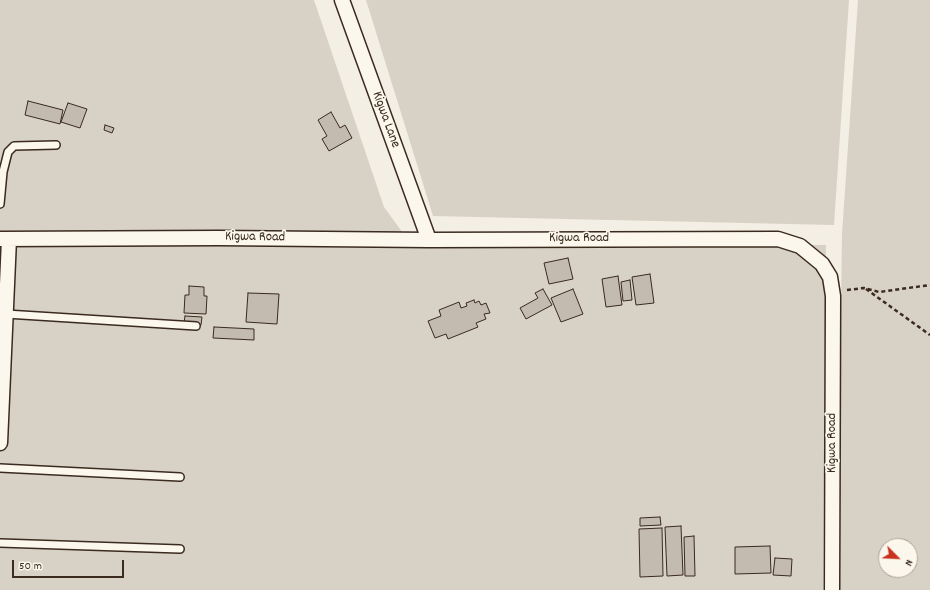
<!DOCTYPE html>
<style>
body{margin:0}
#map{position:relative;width:930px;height:590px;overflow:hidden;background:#f3efe4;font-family:Dekko,sans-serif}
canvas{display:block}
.north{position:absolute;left:878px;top:538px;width:40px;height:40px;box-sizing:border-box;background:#fbf7ec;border:1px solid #aea59a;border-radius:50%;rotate:114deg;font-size:11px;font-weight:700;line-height:16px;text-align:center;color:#3b2a1e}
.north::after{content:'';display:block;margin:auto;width:14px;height:18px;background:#c8321e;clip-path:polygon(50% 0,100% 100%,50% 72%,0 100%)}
.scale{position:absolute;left:12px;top:560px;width:112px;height:18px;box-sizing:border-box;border:2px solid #3b2a1e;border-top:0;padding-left:5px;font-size:12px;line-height:14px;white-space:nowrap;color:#3b2a1e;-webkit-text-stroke:3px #fbf7ec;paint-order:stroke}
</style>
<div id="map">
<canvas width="930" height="590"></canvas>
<div class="north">N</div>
<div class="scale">50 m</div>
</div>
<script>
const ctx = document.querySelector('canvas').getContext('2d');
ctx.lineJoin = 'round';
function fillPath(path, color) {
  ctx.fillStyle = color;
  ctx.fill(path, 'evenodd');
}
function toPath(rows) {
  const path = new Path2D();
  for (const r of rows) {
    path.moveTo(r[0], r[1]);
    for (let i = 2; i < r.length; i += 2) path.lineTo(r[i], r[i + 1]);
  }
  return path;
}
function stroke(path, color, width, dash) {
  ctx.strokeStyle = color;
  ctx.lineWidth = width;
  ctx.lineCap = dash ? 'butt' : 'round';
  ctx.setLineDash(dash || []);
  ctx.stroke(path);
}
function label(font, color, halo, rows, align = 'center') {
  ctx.font = font + ' Dekko,sans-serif';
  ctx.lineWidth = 3.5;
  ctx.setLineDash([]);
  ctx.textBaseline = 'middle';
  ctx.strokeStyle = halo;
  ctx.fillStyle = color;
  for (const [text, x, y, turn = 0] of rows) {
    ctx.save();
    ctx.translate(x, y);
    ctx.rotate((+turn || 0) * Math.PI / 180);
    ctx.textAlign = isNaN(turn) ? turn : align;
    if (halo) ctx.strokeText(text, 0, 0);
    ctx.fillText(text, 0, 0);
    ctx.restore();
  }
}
const green = toPath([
 [0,0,314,0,384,207,408,240,826,245,823,590,0,590],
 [366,0,849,0,834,225,433,216],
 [858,0,930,0,930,590,837,590,842,234],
 [886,546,910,546,910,570,886,570]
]);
const building = toPath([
 [28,101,63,110,60,124,25,115,28,101],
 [68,103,87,109,80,128,61,122,68,103],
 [331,112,340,128,345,125,352,138,329,151,322,139,327,136,318,120,331,112],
 [105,125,114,128,112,133,104,130,105,125],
 [568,258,573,279,549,284,544,263,568,258],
 [650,274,654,303,636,305,632,277,650,274],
 [618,276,622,305,606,307,602,279,618,276],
 [630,280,632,300,623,301,621,282,630,280],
 [189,286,204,287,204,296,207,296,206,314,184,313,185,295,189,295,189,286],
 [543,289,552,305,526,319,520,308,538,298,535,293,543,289],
 [573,289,583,314,561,322,551,298,573,289],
 [248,293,279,294,277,324,246,322,248,293],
 [474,300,475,303,479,301,481,305,486,303,490,313,484,314,486,319,476,323,478,327,448,339,446,334,435,338,428,321,441,316,439,310,459,302,461,308,467,306,466,303,474,300],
 [185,316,202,317,201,325,184,323,185,316],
 [214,327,254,329,254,340,213,338,214,327],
 [660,517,661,525,640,526,640,518,660,517],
 [681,526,683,575,667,576,665,527,681,526],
 [662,528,663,576,640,577,639,529,662,528],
 [694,536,695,576,685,576,684,537,694,536],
 [770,546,771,573,735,574,735,547,770,546],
 [775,558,792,559,791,576,773,575,775,558]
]);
const path = toPath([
 [866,289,930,335],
 [847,290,864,288,879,292,930,285]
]);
const lane = toPath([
 [0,204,3,172,8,152,14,146,56,145],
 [6,314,196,326],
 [0,468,180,477],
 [0,543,180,549]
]);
const street = toPath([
 [342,0,429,240],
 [0,239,218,238,429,240,778,239,800,246,822,264,830,277,833,296,832,590],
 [0,443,9,239]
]);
const streetNames = [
 ["Kigwa Lane",385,120,70],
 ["Kigwa Road",255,238,1],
 ["Kigwa Road",579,239],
 ["Kigwa Road",833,443,-90]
];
fillPath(green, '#d8d1c6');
fillPath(building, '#c3bbb0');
stroke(building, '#3b2a1e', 1);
stroke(lane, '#3b2a1e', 10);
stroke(street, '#3b2a1e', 17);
stroke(path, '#3b2a1e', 2.5, [4, 3]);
stroke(lane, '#fbf7ec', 7);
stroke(street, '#fbf7ec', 14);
label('14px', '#3b2a1e', '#fbf7ec', streetNames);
</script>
